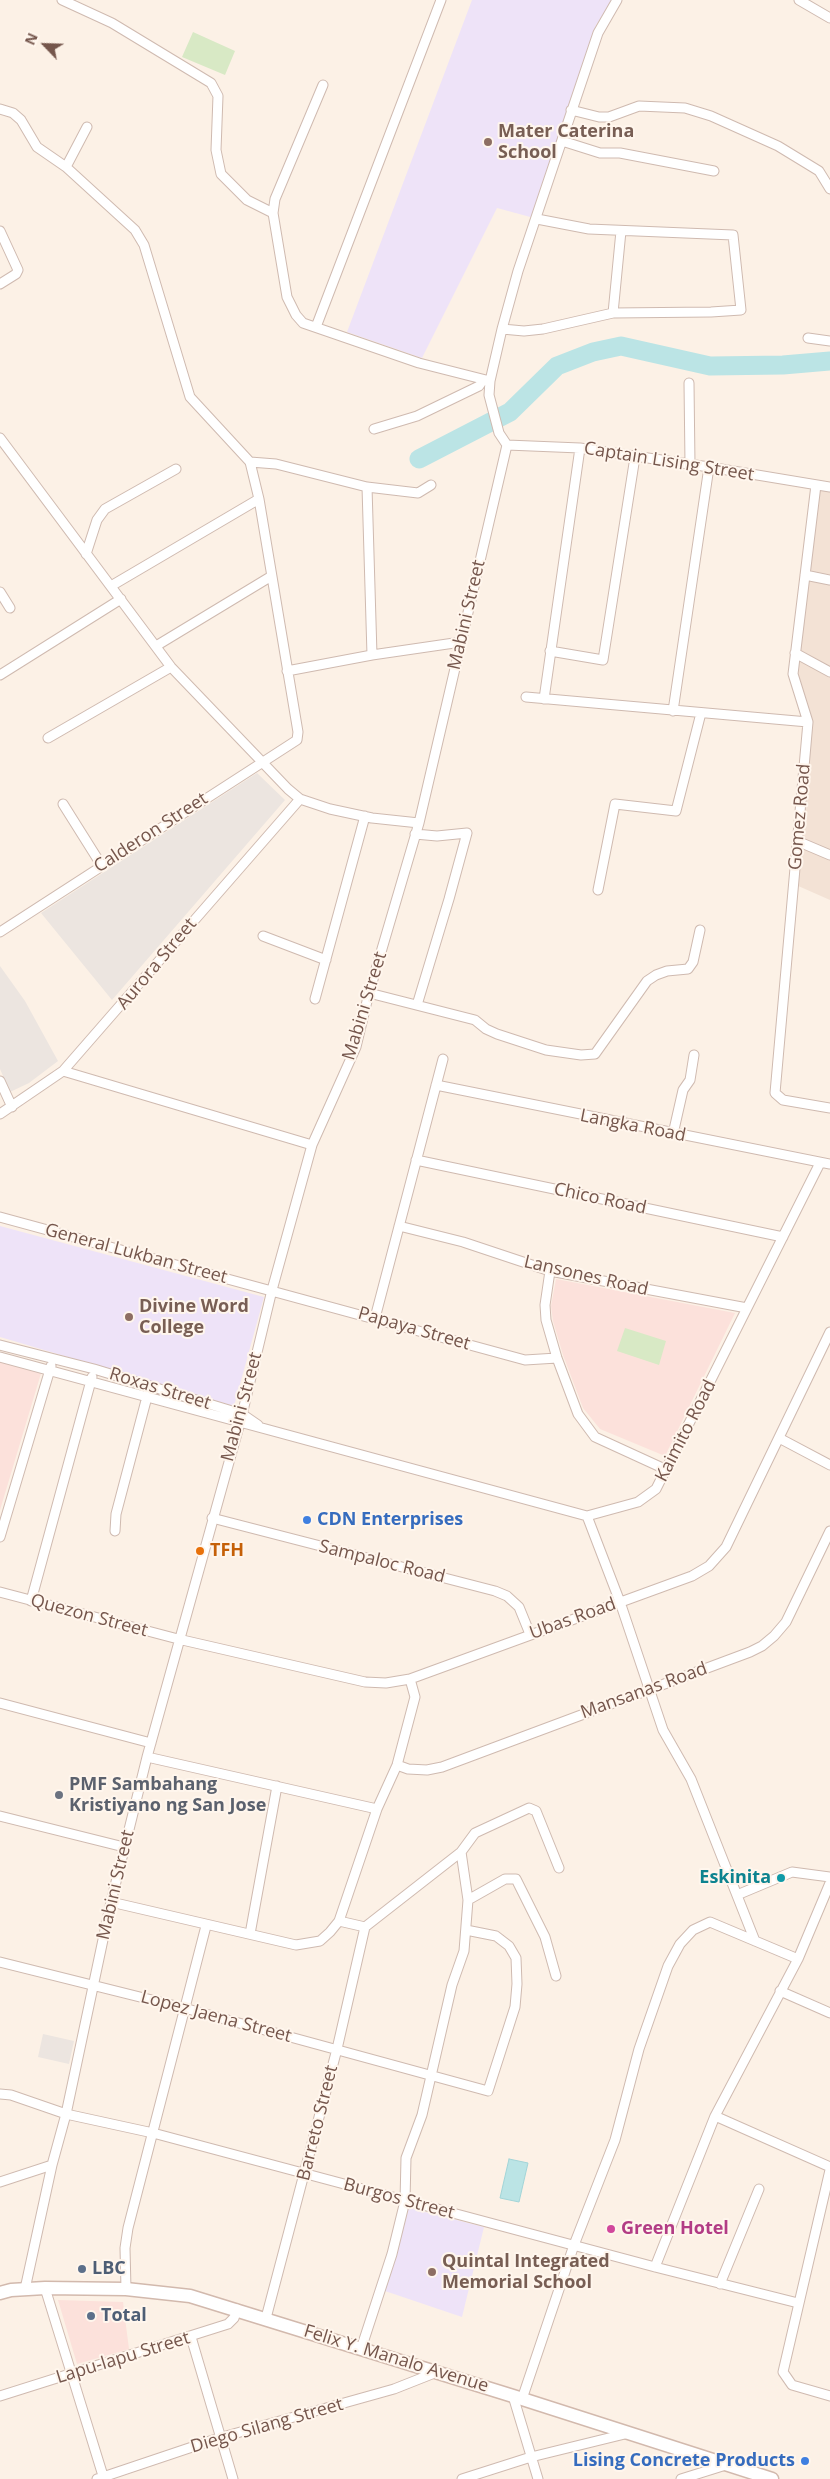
<!DOCTYPE html>
<style>
body{margin:0}
#map{position:relative;width:830px;height:2479px;overflow:hidden;background:#fcf1e6;font-family:"Open Sans",sans-serif}
canvas{display:block}
.north{position:absolute;left:20px;top:20px;width:50px;height:50px;-webkit-text-stroke:4px #fff6ed;paint-order:stroke;rotate:294deg;font-size:14px;font-weight:700;line-height:20px;text-align:center;color:#75564c}
.north::after{content:'';display:block;margin:auto;width:18px;height:22px;background:#75564c;clip-path:polygon(50% 0,100% 100%,50% 72%,0 100%)}
</style>
<div id="map">
<canvas width="830" height="2479"></canvas>
<div class="north">N</div>
</div>
<script>
const ctx = document.querySelector('canvas').getContext('2d');
ctx.lineJoin = 'round';
function fillPath(path, color) {
  ctx.fillStyle = color;
  ctx.fill(path, 'evenodd');
}
function toPath(rows) {
  const path = new Path2D();
  for (const r of rows) {
    path.moveTo(r[0], r[1]);
    for (let i = 2; i < r.length; i += 2) path.lineTo(r[i], r[i + 1]);
  }
  return path;
}
function stroke(path, color, width, dash) {
  ctx.strokeStyle = color;
  ctx.lineWidth = width;
  ctx.lineCap = dash ? 'butt' : 'round';
  ctx.setLineDash(dash || []);
  ctx.stroke(path);
}
function label(font, color, halo, rows, align = 'center') {
  ctx.font = font + ' "Open Sans",sans-serif';
  ctx.lineWidth = 4;
  ctx.setLineDash([]);
  ctx.textBaseline = 'middle';
  ctx.strokeStyle = halo;
  ctx.fillStyle = color;
  for (const [text, x, y, turn = 0] of rows) {
    ctx.save();
    ctx.translate(x, y);
    ctx.rotate((+turn || 0) * Math.PI / 180);
    ctx.textAlign = isNaN(turn) ? turn : align;
    if (halo) ctx.strokeText(text, 0, 0);
    ctx.fillText(text, 0, 0);
    ctx.restore();
  }
}
const residential = toPath([
 [818,488,830,490,830,900,796,885,812,721,796,673]
]);
const commercial = toPath([
 [556,1279,735,1313,665,1456,600,1429,583,1408,563,1355,553,1321,551,1306],
 [0,1361,42,1370,0,1510],
 [58,2300,123,2302,129,2349,77,2364]
]);
const industrial = toPath([
 [257,773,285,800,112,1000,41,913],
 [0,966,25,1001,58,1061,29,1083,10,1092,0,1069],
 [43,2034,74,2041,69,2064,38,2057]
]);
const education = toPath([
 [472,0,613,0,596,25,534,218,497,208,422,358,347,332],
 [0,1226,264,1297,234,1406,0,1337],
 [409,2208,484,2227,462,2317,385,2291]
]);
const green = toPath([
 [193,32,235,51,225,75,182,57],
 [625,1328,666,1341,659,1365,617,1351]
]);
const water = toPath([
 [509,2159,528,2163,519,2202,500,2198,509,2159]
]);
const river = toPath([
 [419,459,510,412,557,366,593,352,621,346,710,366,783,365,830,361]
]);
const minor = toPath([
 [62,0,112,23,211,83,218,96,216,150,221,174,247,200,273,213],
 [799,0,830,18],
 [323,85,275,199,273,213,287,297,296,315,303,323,419,363,490,381],
 [0,109,13,113,21,120,37,147,66,167,135,230,144,245,190,397,250,462,259,499,298,732,297,740,0,932],
 [571,110,599,117,609,117,639,106,685,108,711,116,778,146,819,171,830,189],
 [562,141,600,153,620,153,714,171],
 [66,167,87,127],
 [0,231,18,270,16,274,0,284],
 [613,313,621,231],
 [316,327,441,0],
 [502,329,524,331,543,329,613,313,711,312,741,310,733,235,589,229,537,219],
 [808,338,830,341],
 [689,383,690,464],
 [374,429,417,416,479,386,483,380],
 [0,438,171,667,288,789,300,799,330,809,372,818,419,823],
 [507,445,499,433,489,395,490,381,502,329,518,271,598,33,617,0],
 [507,445,580,448,709,467,830,487],
 [250,462,276,464,367,487,418,493,431,485],
 [816,485,793,674,808,722,775,1093,783,1100,830,1108],
 [367,487,372,655],
 [86,554,97,520,105,509,176,469],
 [805,575,830,580],
 [111,586,259,499],
 [0,592,10,608],
 [156,646,270,577],
 [550,651,603,660,635,457],
 [795,653,830,672],
 [287,671,372,655,461,642],
 [0,675,121,599],
 [526,697,808,722],
 [544,699,580,448],
 [673,711,709,467],
 [48,738,171,667],
 [63,804,102,866],
 [415,834,437,836,467,833,449,899,417,1005],
 [797,841,830,855],
 [598,890,615,804,676,811,701,713],
 [263,936,326,960],
 [369,993,475,1020,486,1029,497,1034,546,1050,581,1055,595,1054,647,981,656,975,667,971,688,969,693,962,700,930],
 [315,999,365,816],
 [63,1071,312,1145],
 [0,1081,12,1107],
 [436,1085,830,1164],
 [0,1114,63,1071,300,799],
 [673,1134,683,1090,690,1080,694,1055],
 [416,1160,783,1237],
 [0,1217,525,1360,557,1358],
 [399,1226,463,1242,550,1271,747,1308],
 [550,1271,545,1305,546,1320,557,1358,578,1414,595,1437,667,1470],
 [375,1318,443,1059],
 [0,1345,94,1369,242,1414,258,1425],
 [0,1357,587,1516,638,1502,656,1489,820,1163],
 [779,1438,830,1465],
 [587,1516,620,1602,663,1730,691,1779,755,1941],
 [212,1518,495,1591,507,1596,519,1607,530,1634],
 [115,1531,116,1514,148,1393],
 [0,1537,51,1366],
 [0,1592,178,1639,365,1682,386,1683,410,1679,692,1576,709,1566,726,1547,830,1332],
 [31,1601,92,1377],
 [0,1703,151,1743],
 [147,1757,377,1809],
 [397,1765,408,1769,427,1770,442,1767,750,1652,762,1646,774,1636,786,1622,830,1531],
 [0,1816,124,1847],
 [737,1895,792,1872,830,1877],
 [468,1900,505,1879,516,1879,545,1937,556,1976],
 [111,1902,296,1945,320,1941,330,1932,339,1921,377,1809,397,1765,415,1697,410,1679],
 [339,1921,365,1927],
 [365,1927,461,1852,475,1833,529,1808,536,1811,559,1868],
 [250,1934,277,1786],
 [0,1962,184,2008,488,2091,515,2007,517,1984,516,1958,509,1946,496,1936,466,1930],
 [780,1991,830,2013],
 [0,2094,11,2095,66,2114,153,2133,655,2267,798,2303],
 [715,2116,830,2167],
 [830,2170,783,2372,792,2385,830,2396],
 [0,2182,52,2165],
 [655,2267,715,2116,798,1959,830,1883],
 [720,2284,759,2189],
 [45,2288,104,2479],
 [25,2289,52,2165,66,2114,111,1902,147,1757,241,1419,272,1290,312,1145,356,1047,369,993,419,823,507,445],
 [126,2289,125,2248,128,2228,206,1926],
 [266,2318,337,2049,365,1927],
 [191,2337,233,2479],
 [361,2349,392,2254,405,2201,406,2158,422,2115,452,1985,464,1951,468,1900,461,1852],
 [0,2396,228,2324,234,2318,237,2309],
 [513,2396,538,2479],
 [522,2399,574,2245,615,2140,639,2049,668,1966,680,1944,693,1930,710,1922,798,1959],
 [97,2479,219,2438,394,2389,437,2372],
 [462,2479,531,2457,629,2433],
 [681,2479,729,2464]
]);
const secondary = toPath([
 [0,2293,11,2290,45,2288,126,2289,190,2296,513,2396,772,2479]
]);
const markers = [
 [488,142,5,"#8d6e63"],
 [129,1317,5,"#8d6e63"],
 [307,1520,5,"#3f7fe0"],
 [200,1551,5,"#e8710a"],
 [59,1795,5,"#6b7280"],
 [781,1878,5,"#0f9aa8"],
 [611,2229,5,"#d1479c"],
 [82,2269,5,"#5c6f8a"],
 [432,2272,5,"#8d6e63"],
 [91,2316,5,"#5c6f8a"],
 [805,2461,5,"#3f7fe0"]
];
const educationNames = [
 ["Mater Caterina",498,132],
 ["School",498,153],
 ["Divine Word",139,1307],
 ["College",139,1328],
 ["Quintal Integrated",442,2262],
 ["Memorial School",442,2283]
];
const streetNames = [
 ["Captain Lising Street",669,462,9],
 ["Mabini Street",467,615,-77],
 ["Gomez Road",800,817,-85],
 ["Calderon Street",151,833,-33],
 ["Aurora Street",157,964,-50],
 ["Mabini Street",365,1006,-73],
 ["Langka Road",633,1126,11],
 ["Chico Road",600,1199,12],
 ["General Lukban Street",136,1254,15],
 ["Lansones Road",586,1276,13],
 ["Papaya Street",414,1329,16],
 ["Roxas Street",160,1389,17],
 ["Mabini Street",242,1407,-75],
 ["Kaimito Road",686,1431,-63],
 ["Sampaloc Road",382,1562,14],
 ["Quezon Street",89,1616,15],
 ["Ubas Road",573,1619,-20],
 ["Mansanas Road",644,1691,-20],
 ["Mabini Street",116,1885,-77],
 ["Lopez Jaena Street",216,2017,15],
 ["Barreto Street",318,2123,-76],
 ["Burgos Street",399,2199,15],
 ["Lapu-lapu Street",123,2358,-17],
 ["Felix Y. Manalo Avenue",396,2359,17],
 ["Diego Silang Street",267,2426,-16]
];
const shopNames = [
 ["CDN Enterprises",317,1520],
 ["Lising Concrete Products",795,2461,"right"]
];
const foodNames = [
 ["TFH",210,1551]
];
const worshipNames = [
 ["PMF Sambahang",69,1785],
 ["Kristiyano ng San Jose",69,1806]
];
const cultureNames = [
 ["Eskinita",771,1878]
];
const hotelNames = [
 ["Green Hotel",621,2229]
];
const serviceNames = [
 ["LBC",92,2269],
 ["Total",101,2316]
];
fillPath(residential, '#f3e2d5');
fillPath(commercial, '#fce1db');
fillPath(industrial, '#ece5e0');
fillPath(education, '#eee3f8');
fillPath(green, '#d8e9c5');
fillPath(water, '#bbe4e5');
stroke(water, '#a2d4d7', 1);
stroke(river, '#bbe4e5', 19);
stroke(minor, '#cfbab0', 11);
stroke(secondary, '#d2b9ad', 15);
stroke(minor, '#fff', 9);
stroke(secondary, '#fff', 12);
for (const [x, y, r, color] of markers) {
  const dot = new Path2D();
  dot.arc(x, y, r, 0, 2 * Math.PI);
  ctx.fillStyle = color;
  ctx.fill(dot);
  stroke(dot, '#fff6ed', 2);
}
label('bold 18px', '#785e54', '#fff6ed', educationNames, 'left');
label('18px', '#75564c', '#fff6ed', streetNames);
label('bold 18px', '#366cbe', '#fff6ed', shopNames, 'left');
label('bold 18px', '#c56008', '#fff6ed', foodNames, 'left');
label('bold 18px', '#5b616d', '#fff6ed', worshipNames, 'left');
label('bold 18px', '#0d838f', '#fff6ed', cultureNames, 'right');
label('bold 18px', '#b23c85', '#fff6ed', hotelNames, 'left');
label('bold 18px', '#4e5e75', '#fff6ed', serviceNames, 'left');
</script>
